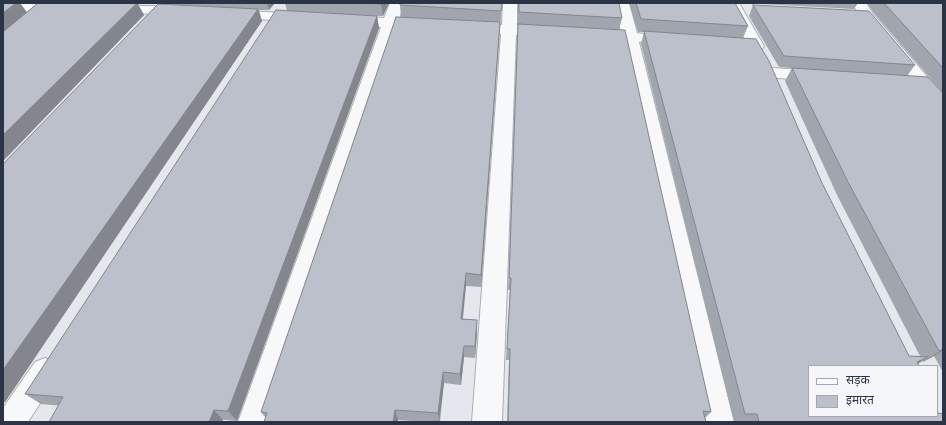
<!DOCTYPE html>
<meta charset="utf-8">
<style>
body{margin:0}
#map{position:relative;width:946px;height:425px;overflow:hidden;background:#e4e7ec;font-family:"Roboto Condensed","Noto Sans Devanagari",sans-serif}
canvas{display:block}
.frame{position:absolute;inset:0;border:4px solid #2b3445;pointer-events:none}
.legend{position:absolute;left:808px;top:365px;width:130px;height:52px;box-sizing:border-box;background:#f4f6f9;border:1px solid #a4a8b1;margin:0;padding:5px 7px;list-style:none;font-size:12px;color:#2b3445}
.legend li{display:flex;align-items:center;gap:8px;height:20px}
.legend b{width:20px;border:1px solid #a4a8b1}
</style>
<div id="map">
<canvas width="946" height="425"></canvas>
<div class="frame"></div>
<ul class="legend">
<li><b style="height:5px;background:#f7f8fa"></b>सड़क</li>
<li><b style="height:11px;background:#bbc0ca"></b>इमारत</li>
</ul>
</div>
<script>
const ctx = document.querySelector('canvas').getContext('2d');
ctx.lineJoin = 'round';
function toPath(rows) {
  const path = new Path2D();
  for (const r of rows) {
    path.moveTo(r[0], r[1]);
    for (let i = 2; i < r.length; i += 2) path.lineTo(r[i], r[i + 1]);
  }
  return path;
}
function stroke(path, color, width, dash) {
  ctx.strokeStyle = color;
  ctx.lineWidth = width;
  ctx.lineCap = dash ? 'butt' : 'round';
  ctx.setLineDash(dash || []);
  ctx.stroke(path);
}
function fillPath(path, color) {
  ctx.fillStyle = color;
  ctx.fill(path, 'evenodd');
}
const minor = toPath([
 [3,3,44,4,49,5,51,8,9,46,3,48,3,35,31,12,3,10,3,3],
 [390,3,404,3,399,19,422,20,427,22,430,25,427,28,422,30,396,28,268,422,238,422,381,27,349,26,344,24,341,21,344,18,349,16,384,18,390,3],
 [503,3,517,3,517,26,527,28,530,31,527,34,516,35,502,422,472,422,501,34,471,33,466,31,463,28,466,25,471,23,502,25,503,3],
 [615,3,629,3,637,33,650,35,652,38,650,41,639,42,734,422,704,422,623,41,597,40,591,38,589,35,591,32,597,30,621,32,615,3],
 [725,3,739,3,764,46,762,49,756,51,728,47,726,44,728,41,734,39,745,40,725,3],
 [852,3,866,3,873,14,943,95,943,112,937,110,862,19,852,3],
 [111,5,183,7,188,8,190,11,188,14,183,15,106,12,104,9,106,6,111,5],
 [231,10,302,14,307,15,309,18,307,21,302,22,226,17,224,14,226,11,231,10],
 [772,68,818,71,824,72,827,76,824,80,818,81,766,77,764,73,766,69,772,68],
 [45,358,55,362,59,371,55,380,28,422,3,422,3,408,35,362,45,358]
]);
const wall = toPath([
 [20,3,27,12,38,3,156,3,154,4,138,4,144,15,3,161],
 [172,3,275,3,269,10,259,10,262,21,5,402,3,402,3,164,173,5],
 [285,3,389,3,383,16,377,16,379,28,237,421,41,404,25,394,287,11],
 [502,3,481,287,466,286,463,319,477,320,477,332,475,358,464,357,461,385,444,383,440,422,427,422,398,420,265,417,261,412,401,17,400,5],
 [518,3,619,3,622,18,619,30,711,412,705,418,706,422,507,422,509,360,506,360,510,290,508,290,517,37,518,24],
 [629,3,735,3,748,26,743,38,822,183,909,356,920,356,837,195,785,81,792,68,779,67,749,16,753,5,915,65,907,76,943,93,943,372,934,356,923,362,922,361,918,364,809,366,943,422,734,422,641,44,644,32,638,32],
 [745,3,858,3,854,9],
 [867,3,943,3,943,93,874,13]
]);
const shadedWall = toPath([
 [16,3,20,3,27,13,3,33,3,13],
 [137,3,144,15,3,161,3,135],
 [267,3,275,3,269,10],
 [382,3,389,3,383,16,381,4],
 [258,9,262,21,5,402,3,401,3,370],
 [377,16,379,28,237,421,228,411],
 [500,22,499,35,481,287,481,275],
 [466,273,466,286,461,331,461,319],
 [477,320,477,332,475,358,475,346],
 [464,346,464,357,461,385,460,374],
 [943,349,943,350,934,356,923,362],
 [928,357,914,366,917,362],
 [443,372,444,383,439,422,438,413],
 [214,410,223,420,222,422,209,422],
 [395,410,398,420,398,422,393,422]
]);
const building = toPath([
 [3,3,16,3,3,13,3,3],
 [38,3,137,3,3,135,3,32,38,3],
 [363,3,382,3,381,4,363,3],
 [400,3,502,3,501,11,400,5,400,3],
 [519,3,619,3,622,18,519,12,519,3],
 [636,3,735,3,748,26,641,19,636,3],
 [884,3,943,3,943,68,884,3],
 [158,4,258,9,3,370,3,164,158,4],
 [753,5,869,11,915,65,784,56,753,5],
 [276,10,377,16,228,411,214,410,209,422,49,422,63,397,25,394,276,10],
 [396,17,500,22,481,275,466,273,461,319,477,320,475,346,464,346,460,374,443,372,438,413,395,410,393,422,264,422,267,413,261,412,396,17],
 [518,24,625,30,711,412,703,411,706,422,508,422,510,349,507,349,511,278,509,278,518,24],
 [644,31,756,39,769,61,822,183,909,356,928,357,917,362,919,366,809,366,809,416,937,416,937,411,938,413,943,414,943,422,759,422,757,414,745,414,644,31],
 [792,68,928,77,943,93,943,349,939,351,848,182,792,68]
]);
stroke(minor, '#a9aeb7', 2);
fillPath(minor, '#f7f8fa');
fillPath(wall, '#a1a5ae');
fillPath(shadedWall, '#83868d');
fillPath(building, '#bbc0ca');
stroke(building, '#83868d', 1);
</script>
